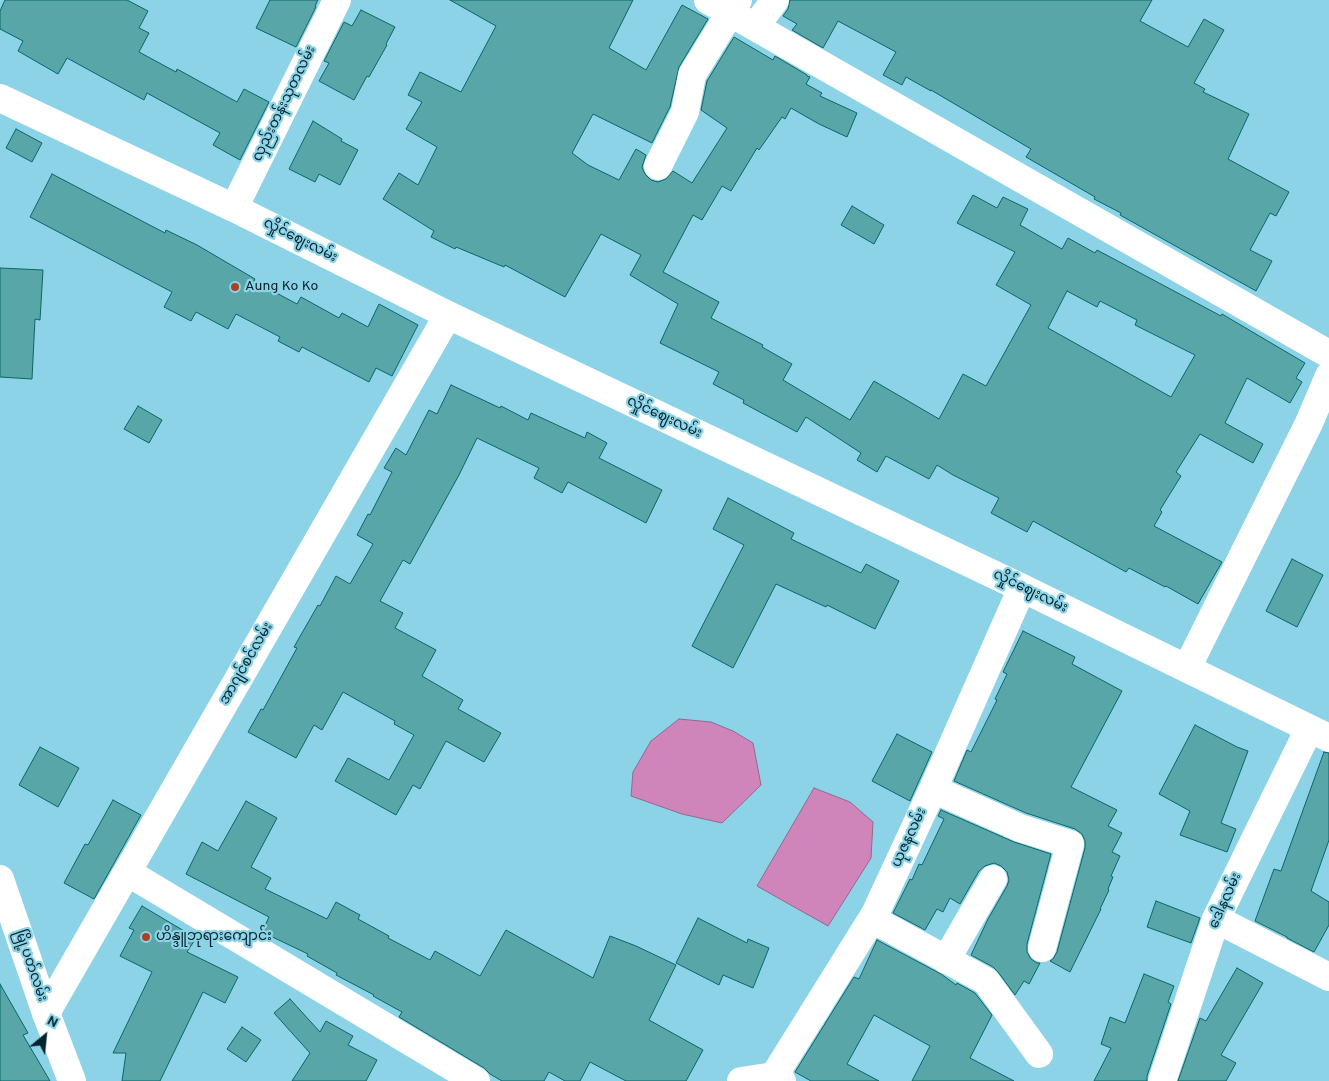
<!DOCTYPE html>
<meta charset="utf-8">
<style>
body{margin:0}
#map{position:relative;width:1329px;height:1081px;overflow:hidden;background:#8cd3e7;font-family:Overpass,sans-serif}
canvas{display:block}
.north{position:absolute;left:20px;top:1011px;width:50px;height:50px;-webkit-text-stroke:4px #8cd3e7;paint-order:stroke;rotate:28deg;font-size:14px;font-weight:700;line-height:20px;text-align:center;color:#05242c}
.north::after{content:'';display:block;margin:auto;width:18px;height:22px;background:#05242c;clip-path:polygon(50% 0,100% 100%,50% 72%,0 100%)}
</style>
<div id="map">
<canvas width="1329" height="1081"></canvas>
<div class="north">N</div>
</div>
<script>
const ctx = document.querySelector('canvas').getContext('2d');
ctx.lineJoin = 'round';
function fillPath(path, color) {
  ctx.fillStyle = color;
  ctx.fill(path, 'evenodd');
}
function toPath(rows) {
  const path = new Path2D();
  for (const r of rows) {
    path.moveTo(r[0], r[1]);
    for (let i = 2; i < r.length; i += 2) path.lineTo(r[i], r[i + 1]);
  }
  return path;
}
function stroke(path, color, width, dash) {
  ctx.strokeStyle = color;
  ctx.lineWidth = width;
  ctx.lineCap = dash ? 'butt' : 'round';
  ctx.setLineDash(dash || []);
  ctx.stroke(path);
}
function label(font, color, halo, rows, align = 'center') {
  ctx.font = font + ' Overpass,"Noto Sans Myanmar",sans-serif';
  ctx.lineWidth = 4.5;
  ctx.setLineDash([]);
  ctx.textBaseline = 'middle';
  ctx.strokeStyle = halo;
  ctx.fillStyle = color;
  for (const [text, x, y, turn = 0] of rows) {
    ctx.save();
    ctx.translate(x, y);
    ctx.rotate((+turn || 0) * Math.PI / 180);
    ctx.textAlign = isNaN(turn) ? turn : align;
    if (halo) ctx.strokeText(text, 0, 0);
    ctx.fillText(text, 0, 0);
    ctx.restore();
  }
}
const water = toPath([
 [679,719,711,722,733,731,753,743,761,785,722,823,682,814,631,796,633,772,651,741,679,719],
 [814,788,850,802,873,822,871,858,828,926,757,886,814,788]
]);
const building = toPath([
 [5,0,127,0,148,11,139,28,149,33,139,52,176,72,177,69,237,102,244,89,269,102,240,160,213,145,220,133,147,93,144,100,67,58,58,74,18,51,23,41,0,29,0,11,5,0],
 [270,0,318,0,315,6,316,7,296,47,256,28,270,0],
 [450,0,633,0,609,48,646,70,682,5,708,19,679,67,670,107,652,143,593,114,572,153,588,165,619,180,636,149,646,155,642,167,645,174,651,180,658,182,666,179,673,171,692,183,727,128,701,110,707,81,734,37,773,60,775,56,807,75,807,76,810,77,806,84,822,93,820,96,857,113,847,137,819,124,791,108,785,119,782,117,759,150,757,148,731,191,722,186,702,220,693,215,663,272,719,302,711,318,763,345,762,347,792,364,783,380,850,420,874,381,939,419,963,374,986,386,1031,305,996,285,1015,252,957,223,973,195,997,208,1003,197,1028,209,1020,225,1062,249,1068,238,1095,253,1097,250,1221,316,1222,314,1305,363,1296,378,1302,382,1290,403,1247,378,1225,423,1263,444,1253,463,1200,434,1176,472,1181,476,1160,510,1162,512,1154,526,1222,562,1198,604,1166,586,1165,587,1129,568,1126,572,1033,521,1027,532,991,513,999,498,953,475,937,465,929,479,886,456,877,472,857,460,861,453,806,417,797,432,743,403,744,400,713,384,719,372,660,343,678,304,630,275,641,255,601,234,565,297,505,265,504,267,456,247,455,249,431,237,434,231,383,199,399,173,418,185,437,147,406,129,422,102,408,95,420,72,461,92,496,26,450,0],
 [1067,291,1097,307,1100,301,1137,320,1135,325,1195,355,1171,397,1048,328,1067,291],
 [790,0,1152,0,1140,21,1188,47,1204,19,1224,30,1194,83,1205,89,1203,92,1249,114,1228,159,1289,192,1276,216,1270,213,1250,250,1272,261,1256,291,1120,215,1121,213,1094,199,1095,197,1026,157,1031,149,931,90,931,91,906,77,902,85,883,75,896,52,838,21,823,48,792,30,797,24,783,16,788,9,790,0],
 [361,10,395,27,386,44,387,45,369,77,367,76,354,100,319,81,329,63,324,61,344,22,352,26,361,10],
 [313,121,342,139,341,141,358,150,340,185,319,174,315,182,289,169,313,121],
 [16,129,42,143,32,162,6,148,16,129],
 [52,174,165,233,166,230,197,245,255,279,254,281,297,304,301,297,339,318,342,313,368,327,379,304,418,325,392,376,376,368,369,382,302,347,299,352,278,341,280,337,236,314,228,329,196,312,191,321,164,307,172,292,30,217,52,174],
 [852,206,884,225,874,244,841,225,852,206],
 [0,268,43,270,40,320,35,319,32,379,0,377,0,268],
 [451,385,500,408,501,406,528,420,531,413,585,438,587,432,607,443,599,458,662,490,646,523,568,482,562,493,534,478,539,468,477,438,459,475,410,564,403,560,380,601,403,613,395,628,436,650,422,676,463,700,458,709,501,733,484,762,446,741,420,789,413,785,396,815,335,781,348,758,389,780,414,735,394,724,395,721,343,692,322,730,314,725,296,758,248,732,261,709,263,710,297,648,294,647,318,605,320,606,336,576,350,584,373,544,357,535,368,514,370,515,392,472,384,468,396,448,406,455,429,410,437,414,451,385],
 [138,406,162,420,149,443,124,429,138,406],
 [728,498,794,533,791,539,861,573,866,564,899,581,875,629,827,605,826,607,776,584,733,668,692,646,744,545,713,529,728,498],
 [1292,559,1323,575,1297,627,1266,611,1292,559],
 [1023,631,1075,657,1072,664,1122,691,1071,787,1117,810,1108,826,1122,833,1112,852,1120,856,1111,876,1113,877,1108,889,1109,890,1100,909,1101,909,1070,972,1050,961,1053,959,1057,952,1085,848,1085,841,1082,834,1075,829,1026,813,954,781,967,750,971,752,997,700,995,699,1007,674,1003,672,1023,631],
 [1195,725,1237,747,1248,751,1221,823,1236,829,1227,852,1180,835,1190,811,1159,794,1195,725],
 [897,734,932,752,910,801,872,781,897,734],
 [40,747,79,768,58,807,19,785,40,747],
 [1324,752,1329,753,1329,840,1311,891,1329,902,1329,925,1314,952,1287,938,1287,937,1255,921,1274,869,1281,871,1324,752],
 [113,800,141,815,94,899,64,883,85,844,88,845,113,800],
 [246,801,277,818,251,867,271,878,265,889,327,919,336,902,360,915,358,919,389,936,388,938,430,960,435,951,480,976,506,930,593,978,610,936,636,946,676,965,649,1020,703,1050,686,1081,626,1081,590,1062,580,1081,565,1081,549,1072,544,1081,502,1081,490,1074,484,1068,399,1017,402,1012,373,996,374,995,336,975,337,973,307,956,308,954,262,932,269,917,186,874,202,842,218,851,246,801],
 [941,810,1014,842,1051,854,1027,944,1027,952,1031,959,1037,963,1040,963,1029,984,1024,981,1015,995,998,972,993,967,971,955,988,919,1007,886,1009,880,1007,872,1001,866,994,863,985,866,979,871,960,904,950,898,943,912,937,909,925,930,893,913,910,879,912,880,919,864,922,865,944,819,938,816,941,810],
 [1156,901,1200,918,1191,943,1147,927,1156,901],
 [142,906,196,938,187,952,238,977,225,1003,203,992,160,1081,122,1081,126,1053,113,1053,152,972,120,956,134,930,129,928,142,906],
 [698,918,747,943,748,939,769,948,753,988,723,975,719,985,676,963,698,918],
 [877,940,941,974,956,985,957,983,975,993,992,1015,970,1058,1014,1081,912,1081,930,1046,874,1015,847,1064,879,1081,811,1081,795,1072,854,977,859,979,877,940],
 [1237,968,1263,983,1221,1055,1236,1063,1226,1081,1178,1081,1200,1018,1206,1021,1237,968],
 [1144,974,1174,986,1168,1002,1171,1004,1147,1076,1147,1081,1094,1081,1111,1048,1101,1044,1110,1017,1125,1023,1144,974],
 [0,984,28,1033,23,1035,50,1081,0,1081,0,984],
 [290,999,320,1032,326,1021,353,1036,348,1045,377,1060,366,1081,292,1081,310,1053,274,1013,290,999],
 [242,1027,261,1040,246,1062,227,1049,242,1027]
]);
const street = toPath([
 [708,0,1329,354],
 [755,27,775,0],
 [658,166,685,112,692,75,738,0],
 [234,208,337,0],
 [1187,668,1309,423,1329,376],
 [933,789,1020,828,1070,844,1042,948],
 [127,872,476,1081],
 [872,919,986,981,1039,1054],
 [1216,919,1329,977],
 [946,960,993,879],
 [46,1013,448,315],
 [774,1076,875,914,933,789,1022,588],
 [741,1081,774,1076,782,1081],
 [1162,1081,1216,919,1309,729]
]);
const secondary = toPath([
 [0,98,234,208,448,315,1022,588,1329,738],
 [0,879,46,1013,72,1081]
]);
const markers = [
 [235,287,5,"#aa4221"],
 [146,937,5,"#aa4221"]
];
const streetNames = [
 ["လှည်းတန်းသုတလမ်း",285,104,-64],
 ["လှိုင်ဈေးလမ်း",300,241,27],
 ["လှိုင်ဈေးလမ်း",664,418,25],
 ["လှိုင်ဈေးလမ်း",1030,592,26],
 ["အာဂျင်စင်လမ်း",247,664,-60],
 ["ယုဇနလမ်း",910,838,-65],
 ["ဒေါနလမ်း",1226,901,-66],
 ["မြို့ပတ်လမ်း",30,966,71]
];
const poiNames = [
 ["Aung Ko Ko",245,287],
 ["ဟိန္ဒူဘုရားကျောင်း",156,937]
];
fillPath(water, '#cf85ba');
stroke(water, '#92688f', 1);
fillPath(building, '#58a6a8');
stroke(building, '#096668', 1);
stroke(street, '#fff', 28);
stroke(secondary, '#fff', 28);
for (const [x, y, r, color] of markers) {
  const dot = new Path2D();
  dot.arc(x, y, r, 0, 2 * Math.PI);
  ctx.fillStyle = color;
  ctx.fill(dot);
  stroke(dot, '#8cd3e7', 2);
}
label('14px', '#05242c', '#8cd3e7', streetNames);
label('14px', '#05242c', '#8cd3e7', poiNames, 'left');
</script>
